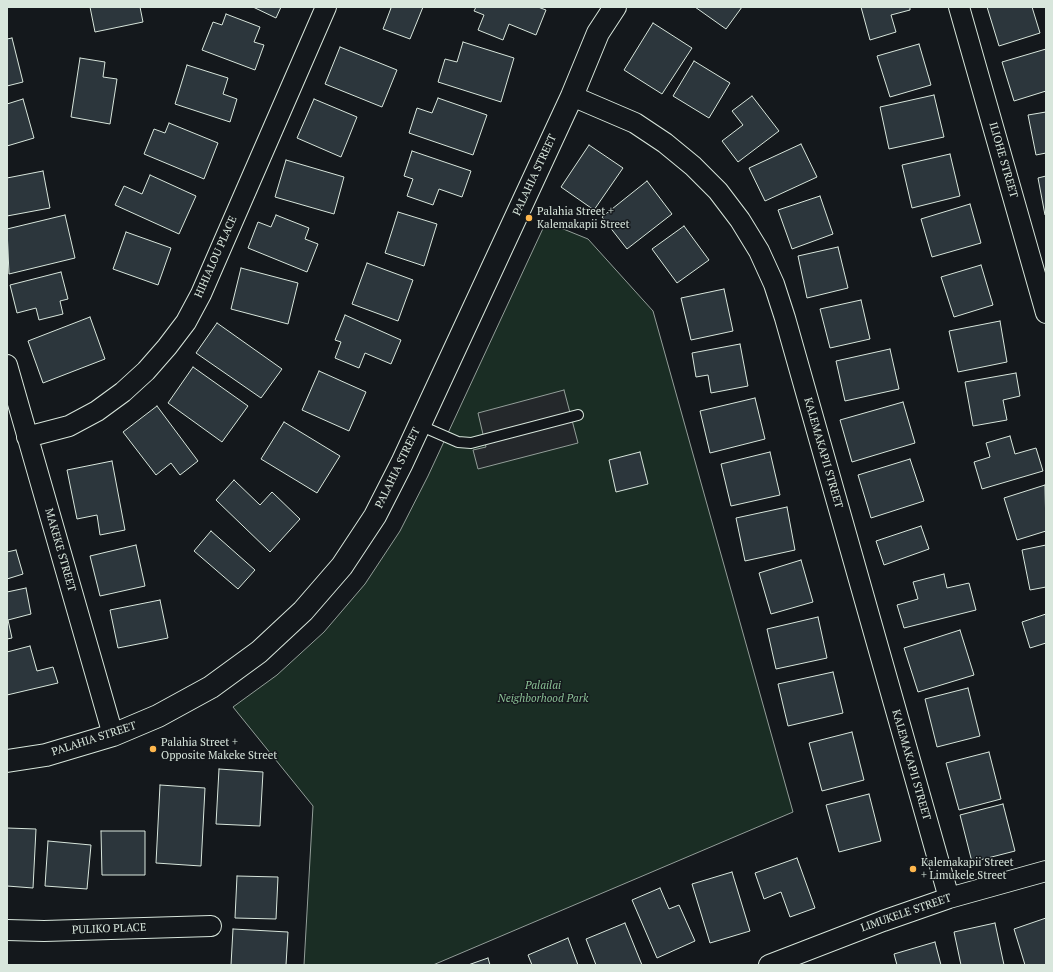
<!DOCTYPE html>
<style>
body{margin:0}
#map{position:relative;width:1053px;height:972px;overflow:hidden;background:#14181c;font-family:"PT Serif",serif}
canvas{display:block}
.frame{position:absolute;inset:0;border:8px solid #d8e6dc;pointer-events:none}
</style>
<div id="map">
<canvas width="1053" height="972"></canvas>
<div class="frame"></div>
</div>
<script>
const ctx = document.querySelector('canvas').getContext('2d');
ctx.lineJoin = 'round';
function fillPath(path, color) {
  ctx.fillStyle = color;
  ctx.fill(path, 'evenodd');
}
function toPath(rows) {
  const path = new Path2D();
  for (const r of rows) {
    path.moveTo(r[0], r[1]);
    for (let i = 2; i < r.length; i += 2) path.lineTo(r[i], r[i + 1]);
  }
  return path;
}
function stroke(path, color, width, dash) {
  ctx.strokeStyle = color;
  ctx.lineWidth = width;
  ctx.lineCap = dash ? 'butt' : 'round';
  ctx.setLineDash(dash || []);
  ctx.stroke(path);
}
function label(font, color, halo, rows, align = 'center') {
  ctx.font = font + ' "PT Serif",serif';
  ctx.lineWidth = 3;
  ctx.setLineDash([]);
  ctx.textBaseline = 'middle';
  ctx.strokeStyle = halo;
  ctx.fillStyle = color;
  for (const [text, x, y, turn = 0] of rows) {
    ctx.save();
    ctx.translate(x, y);
    ctx.rotate((+turn || 0) * Math.PI / 180);
    ctx.textAlign = isNaN(turn) ? turn : align;
    if (halo) ctx.strokeText(text, 0, 0);
    ctx.fillText(text, 0, 0);
    ctx.restore();
  }
}
const green = toPath([
 [546,222,588,239,653,311,793,812,433,965,304,965,313,806,233,707,277,675,324,632,365,584,400,531,428,476,546,222]
]);
const parking = toPath([
 [564,390,578,443,478,469,473,450,486,447,478,413,564,390]
]);
const building = toPath([
 [90,7,140,7,143,22,95,32,90,7],
 [253,7,281,7,276,18,253,7],
 [388,7,423,7,410,39,383,29,391,8,388,7],
 [476,7,538,7,546,10,536,35,509,24,503,40,478,30,484,15,474,11,476,7],
 [695,7,742,7,726,29,695,7],
 [861,7,910,7,910,10,891,15,896,32,870,40,861,7],
 [987,7,1032,7,1040,33,999,46,987,7],
 [226,14,260,27,254,42,264,45,255,70,202,50,213,22,222,25,226,14],
 [653,23,692,48,662,94,624,70,653,23],
 [12,38,23,82,7,86,7,39,12,38],
 [463,42,514,58,501,102,438,82,445,59,457,62,463,42],
 [919,44,931,85,890,97,877,56,919,44],
 [340,47,397,70,382,107,325,84,340,47],
 [1046,49,1046,91,1014,101,1002,62,1046,49],
 [80,58,105,62,103,77,117,79,110,124,71,117,80,58],
 [694,61,730,83,709,118,673,96,694,61],
 [187,65,228,78,223,94,237,99,230,122,175,104,187,65],
 [934,95,944,137,889,149,880,107,934,95],
 [752,96,779,131,738,162,722,141,743,125,732,111,752,96],
 [438,98,487,115,473,155,409,133,417,108,432,113,438,98],
 [23,99,34,138,7,146,7,104,23,99],
 [314,99,357,117,341,157,297,138,314,99],
 [1046,112,1046,153,1036,155,1028,115,1046,112],
 [169,123,218,143,204,179,144,154,154,129,165,133,169,123],
 [801,144,817,177,765,201,749,168,801,144],
 [589,145,623,168,594,210,561,187,589,145],
 [412,151,471,171,462,197,439,189,433,205,407,196,413,179,404,176,412,151],
 [950,154,960,196,912,208,902,165,950,154],
 [286,160,344,177,334,214,275,197,286,160],
 [43,171,50,208,7,216,7,178,43,171],
 [150,175,196,196,179,234,115,205,124,186,142,194,150,175],
 [1046,176,1046,215,1045,215,1038,178,1046,176],
 [647,181,672,214,627,249,602,217,647,181],
 [820,196,833,234,792,249,778,210,820,196],
 [970,204,981,243,932,257,921,219,970,204],
 [398,212,437,224,424,266,385,253,398,212],
 [65,215,75,258,9,274,7,229,65,215],
 [276,215,309,228,305,239,318,244,307,272,248,248,258,222,271,227,276,215],
 [684,226,709,260,677,283,652,249,684,226],
 [126,232,171,248,158,285,113,269,126,232],
 [838,247,848,288,807,298,798,256,838,247],
 [367,263,413,280,398,321,352,304,367,263],
 [981,265,993,305,954,317,941,277,981,265],
 [241,268,298,283,288,324,231,309,241,268],
 [61,272,68,299,60,301,63,314,39,320,36,308,17,313,10,285,61,272],
 [724,289,733,331,691,340,681,298,724,289],
 [861,300,870,339,830,348,820,309,861,300],
 [345,315,401,340,391,364,365,353,359,368,335,358,341,342,335,340,345,315],
 [90,317,105,359,43,383,28,341,90,317],
 [1000,321,1007,362,958,372,949,331,1000,321],
 [217,323,282,369,261,398,196,353,217,323],
 [740,344,748,386,711,393,708,375,696,377,692,353,740,344],
 [890,349,899,389,845,401,836,361,890,349],
 [193,367,248,406,222,442,168,403,193,367],
 [319,371,366,392,349,431,302,410,319,371],
 [1016,373,1020,396,1003,400,1007,420,973,426,965,382,1016,373],
 [755,398,765,439,710,453,700,411,755,398],
 [903,402,915,443,852,462,840,420,903,402],
 [157,406,198,461,180,475,171,463,156,475,123,432,157,406],
 [284,422,340,456,317,493,261,459,284,422],
 [1010,436,1015,454,1036,448,1043,471,982,489,974,462,990,457,986,443,1010,436],
 [640,452,648,484,616,492,609,460,640,452],
 [770,452,780,495,731,506,721,464,770,452],
 [910,459,924,501,871,518,858,475,910,459],
 [112,461,125,530,100,535,97,515,77,519,67,470,112,461],
 [234,480,260,505,272,492,300,519,270,552,216,500,234,480],
 [1045,485,1046,531,1017,540,1004,498,1045,485],
 [787,507,795,550,745,561,736,518,787,507],
 [921,526,929,549,884,565,876,541,921,526],
 [211,531,255,570,238,589,194,551,211,531],
 [136,545,145,586,100,596,90,556,136,545],
 [1046,545,1046,587,1030,590,1022,550,1046,545],
 [16,550,23,574,7,579,7,552,16,550],
 [801,560,813,602,771,614,759,573,801,560],
 [944,574,947,588,969,583,976,610,904,628,897,605,918,599,913,582,944,574],
 [26,588,31,614,8,620,12,638,7,639,7,592,26,588],
 [160,600,168,638,118,648,110,610,160,600],
 [1046,614,1046,643,1030,648,1022,622,1046,614],
 [818,617,827,658,776,669,767,629,818,617],
 [960,630,974,675,918,692,904,648,960,630],
 [30,646,37,671,53,667,58,683,7,695,7,652,30,646],
 [833,672,843,713,788,726,778,684,833,672],
 [968,688,980,736,937,747,925,699,968,688],
 [852,732,864,780,822,791,809,743,852,732],
 [989,752,1001,799,959,810,946,763,989,752],
 [219,769,263,772,260,826,216,824,219,769],
 [160,785,205,788,201,866,156,863,160,785],
 [869,794,881,841,839,852,826,805,869,794],
 [1003,804,1015,851,972,862,960,815,1003,804],
 [7,828,36,829,33,888,7,886,7,828],
 [101,831,145,831,145,875,102,875,101,831],
 [48,841,91,845,87,889,45,886,48,841],
 [797,858,815,908,790,917,781,892,764,899,755,873,797,858],
 [732,872,750,931,710,943,692,884,732,872],
 [237,876,278,877,276,919,235,918,237,876],
 [660,888,669,909,679,905,695,941,657,958,632,900,660,888],
 [1046,918,1046,965,1025,965,1014,929,1046,918],
 [625,923,642,965,596,965,586,939,625,923],
 [995,923,1004,965,961,965,954,932,995,923],
 [233,929,288,932,286,965,231,965,233,929],
 [568,938,578,965,532,965,528,955,568,938],
 [935,942,941,965,897,965,894,954,935,942],
 [488,958,490,965,468,965,488,958]
]);
const service = toPath([
 [419,425,458,442,471,443,578,415]
]);
const minor = toPath([
 [959,7,1046,313],
 [572,96,635,123,665,143,693,166,718,191,740,220,759,251,774,284,785,318,949,898],
 [7,365,113,735],
 [27,437,69,426,97,411,123,392,146,371,167,347,186,322,201,294,326,7],
 [7,930,44,931,211,926],
 [769,965,883,921,949,898,1046,871]
]);
const tertiary = toPath([
 [7,761,46,755,113,735,158,716,211,687,259,652,303,611,342,566,375,516,402,463,572,96,598,33,615,7]
]);
const markers = [
 [529,218,4,"#ffb74d"],
 [153,749,4,"#ffb74d"],
 [913,869,4,"#ffb74d"]
];
const streetNames = [
 ["ILIOHE STREET",1003,160,74],
 ["PALAHIA STREET",535,175,-65],
 ["HIHIALOU PLACE",216,257,-66],
 ["KALEMAKAPII STREET",823,453,74],
 ["PALAHIA STREET",398,468,-64],
 ["MAKEKE STREET",60,550,74],
 ["PALAHIA STREET",94,739,-18],
 ["KALEMAKAPII STREET",911,765,74],
 ["LIMUKELE STREET",906,913,-19],
 ["PULIKO PLACE",109,929,-2]
];
const poiNames = [
 ["Palahia Street +",537,212],
 ["Kalemakapii Street",537,225],
 ["Palahia Street +",161,743],
 ["Opposite Makeke Street",161,756],
 ["Kalemakapii Street",921,863],
 ["+ Limukele Street",921,876]
];
const parkNames = [
 ["Palailai",543,686],
 ["Neighborhood Park",543,699]
];
fillPath(green, '#1a2d24');
stroke(green, '#939e99', 1);
fillPath(parking, '#24282b');
stroke(parking, '#939e99', 1);
fillPath(building, '#2c363c');
stroke(building, '#d8e6dc', 1);
stroke(service, '#d8e6dc', 12);
stroke(minor, '#d8e6dc', 22);
stroke(tertiary, '#d8e6dc', 24);
stroke(service, '#14181c', 10);
stroke(minor, '#14181c', 20);
stroke(tertiary, '#14181c', 22);
for (const [x, y, r, color] of markers) {
  const dot = new Path2D();
  dot.arc(x, y, r, 0, 2 * Math.PI);
  ctx.fillStyle = color;
  ctx.fill(dot);
  stroke(dot, '#14181c', 1.5);
}
label('11px', '#d8e6dc', '#14181c', streetNames);
label('11px', '#d8e6dc', '#14181c', poiNames, 'left');
label('italic 11px', '#8ac095', '#14181c', parkNames);
</script>
